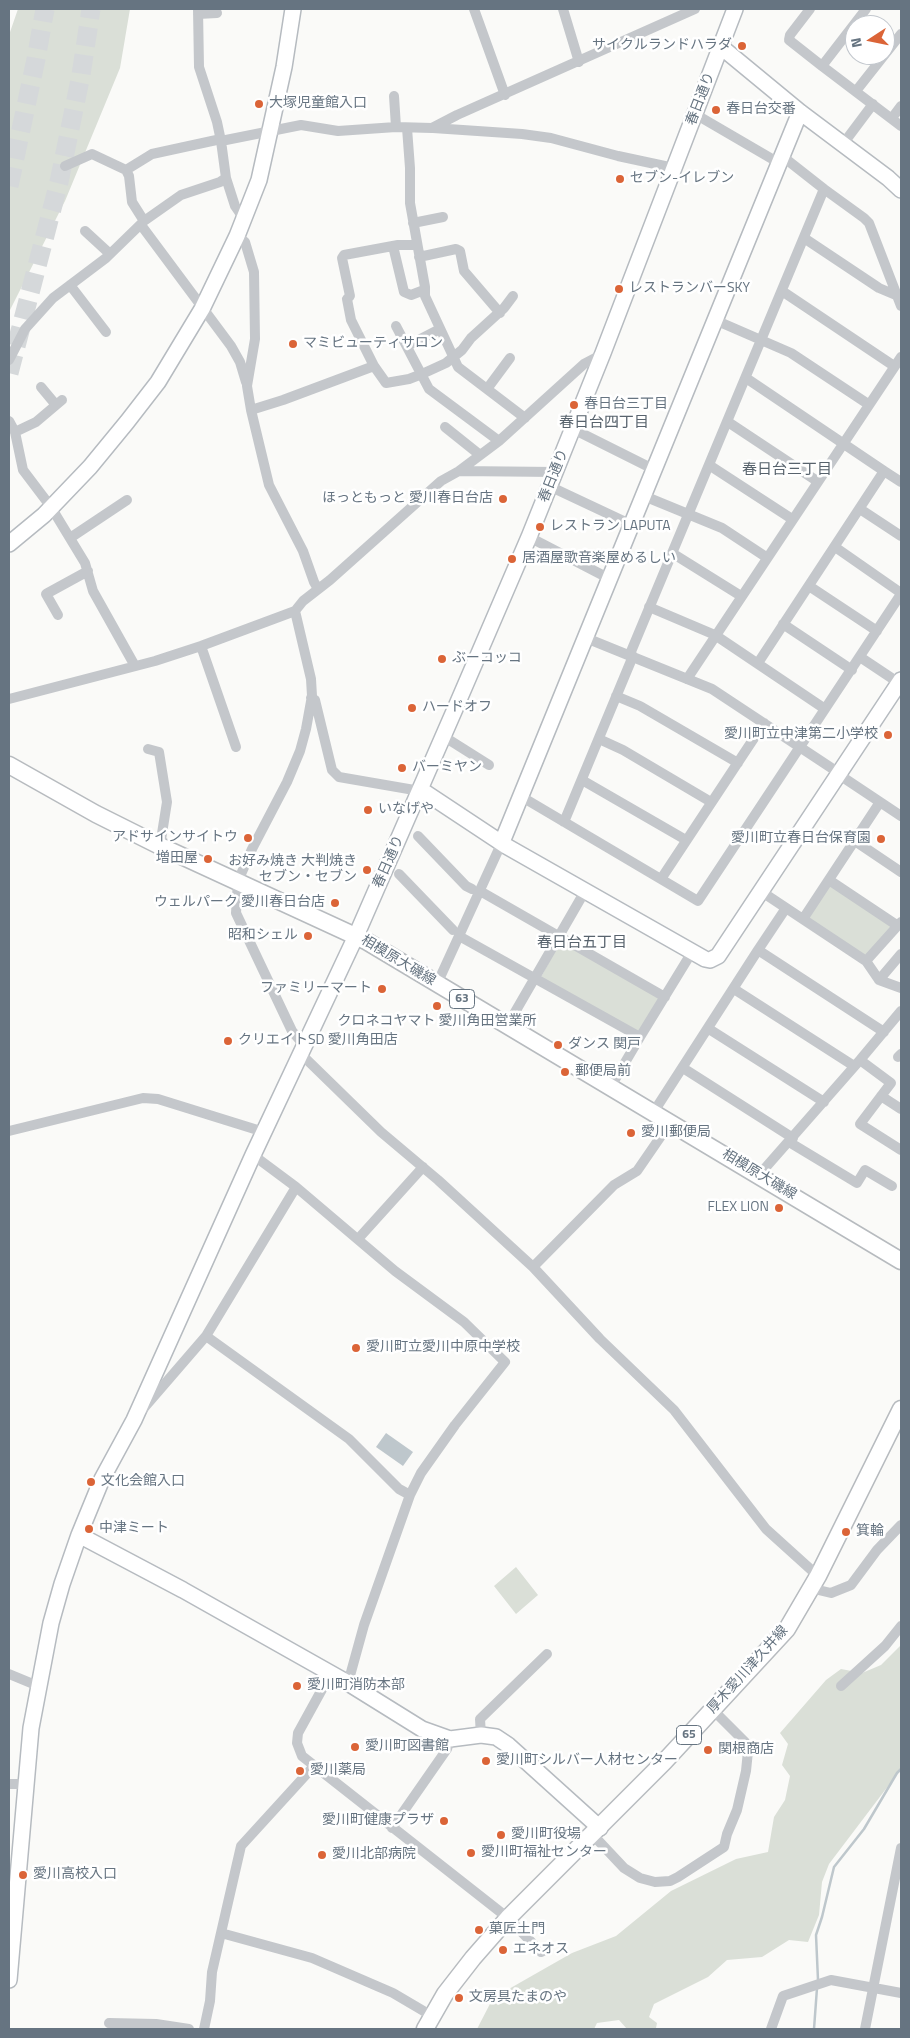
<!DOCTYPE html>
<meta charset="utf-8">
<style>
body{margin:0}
#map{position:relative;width:910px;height:2038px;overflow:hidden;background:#fafaf8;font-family:"Titillium Web",sans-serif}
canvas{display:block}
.frame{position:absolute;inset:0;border:10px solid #667481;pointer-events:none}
.north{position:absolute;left:845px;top:15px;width:50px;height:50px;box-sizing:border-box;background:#fff;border:1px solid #c2c7cd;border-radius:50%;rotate:259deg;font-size:14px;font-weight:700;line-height:20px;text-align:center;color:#667481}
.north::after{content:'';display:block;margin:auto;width:18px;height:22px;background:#db6437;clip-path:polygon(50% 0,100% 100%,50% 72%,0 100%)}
</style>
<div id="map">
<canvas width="910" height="2038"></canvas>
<div class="frame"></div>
<div class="north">N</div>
</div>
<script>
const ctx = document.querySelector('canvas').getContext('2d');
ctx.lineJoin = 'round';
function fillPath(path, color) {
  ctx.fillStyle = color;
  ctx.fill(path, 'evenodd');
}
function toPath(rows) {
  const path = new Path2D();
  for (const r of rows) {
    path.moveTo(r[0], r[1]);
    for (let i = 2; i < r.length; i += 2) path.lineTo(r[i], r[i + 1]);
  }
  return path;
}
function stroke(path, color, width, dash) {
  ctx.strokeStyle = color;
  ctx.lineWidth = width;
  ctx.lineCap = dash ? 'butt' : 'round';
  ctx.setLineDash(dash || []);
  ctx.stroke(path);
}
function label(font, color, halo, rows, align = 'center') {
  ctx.font = font + ' "Titillium Web","Noto Sans JP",sans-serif';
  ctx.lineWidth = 5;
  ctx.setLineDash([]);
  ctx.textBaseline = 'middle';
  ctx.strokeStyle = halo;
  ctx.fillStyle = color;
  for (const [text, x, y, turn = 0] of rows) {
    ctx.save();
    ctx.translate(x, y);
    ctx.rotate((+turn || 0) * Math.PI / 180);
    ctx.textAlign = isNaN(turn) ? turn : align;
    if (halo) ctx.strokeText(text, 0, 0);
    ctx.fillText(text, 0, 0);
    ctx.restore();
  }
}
const green = toPath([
 [18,9,130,9,120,68,65,201,9,312,9,35],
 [830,885,893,927,865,958,807,918],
 [561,940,660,998,639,1032,540,979],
 [516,1567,538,1595,516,1614,494,1586],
 [901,1645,901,1769,829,1864,822,1882,819,1915,808,1942,789,1940,762,1957,727,1960,708,1977,654,2004,649,2017,657,2023,656,2028,627,2029,619,2020,597,2023,594,2029,477,2029,493,1998,572,1953,616,1936,671,1891,736,1859,768,1852,774,1817,785,1800,790,1776,782,1765,788,1744,780,1733,826,1680,841,1669,862,1673,881,1665]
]);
const water = toPath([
 [386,1433,413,1452,403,1466,376,1447]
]);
const stream = toPath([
 [818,1980,816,1935,822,1917,834,1867,864,1829,897,1773,901,1769],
 [814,2029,817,1988]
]);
const highwayTunnel = toPath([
 [9,186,36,59,45,9],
 [9,373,59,182,81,75,91,9]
]);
const street = toPath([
 [198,9,199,67,217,122,221,141,301,125,338,131,396,127,432,128,457,115,695,9],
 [474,9,505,95],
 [563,9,579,62],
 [810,9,790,35,789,40,822,66],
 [866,9,822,66,901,126],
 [198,14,217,13],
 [856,91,901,34],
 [394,96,396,127],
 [695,114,779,163],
 [892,118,901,106],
 [407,128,410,168,410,203,425,287,425,296,458,367,525,418],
 [433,128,522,134,551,138,618,156,674,168],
 [843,144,873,104],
 [65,166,92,154,126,170,129,176,132,202,144,221],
 [126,170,152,154,221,139],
 [226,178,235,206,244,219],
 [824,189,864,218,869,223,901,306],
 [413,223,443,217],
 [141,225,231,346,240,362,246,382],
 [85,231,110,254],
 [237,236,245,242,254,272,255,339,247,386,251,410,283,400,374,366,386,383,409,379,422,374,446,363,462,350,471,338,504,308,513,296],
 [804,238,879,288,898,296],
 [393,246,404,292,411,295,424,290],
 [419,257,456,249,460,251,464,271,500,313],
 [70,285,106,332],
 [782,291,894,366],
 [715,320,791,353,868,404],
 [396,326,429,389,499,441],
 [407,346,440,329],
 [9,360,25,329,53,298,106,258,144,221,181,195,220,182,226,178,221,141],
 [374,366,351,320,347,299,350,296,342,258,344,255,398,245,416,245],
 [746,378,884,471,758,663],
 [41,387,56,405],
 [487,389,510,358],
 [251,410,269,485,303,551,314,582,318,589],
 [9,421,15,432,23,470,51,507,85,563,93,591,135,666],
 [728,422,817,481],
 [445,427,480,455],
 [573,429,655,470],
 [15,432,36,422,62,400],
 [709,465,792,519],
 [459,471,555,472],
 [884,471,901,482],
 [549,486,632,525],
 [644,496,722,528,766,557],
 [860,509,901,536],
 [529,537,610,579],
 [70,538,127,500],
 [835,547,901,593],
 [672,553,741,596],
 [809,586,877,631],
 [649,607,715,635,825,709],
 [295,611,311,679,312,696,306,729,300,751,287,782,252,849,238,881,236,913,292,1031,303,1044,301,1054,381,1132,438,1180,533,1267,614,1185,637,1171,670,1123],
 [58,615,46,594,88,571],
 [783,624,852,670],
 [586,638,712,689,839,773],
 [201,646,236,747],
 [630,654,824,189,782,156],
 [860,657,899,683],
 [687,679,901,357],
 [616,696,640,706,738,763],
 [311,698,315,700,332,770,339,777,420,791],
 [9,699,155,661,201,646,295,611,303,601,330,580,441,481,459,471,499,441,584,364,603,354],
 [443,736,489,765],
 [599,739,623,750,711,802],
 [148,749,159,752,167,802,160,846],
 [838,774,880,802],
 [582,780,686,840],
 [522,797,698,901,901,594],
 [564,822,633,656],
 [418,836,466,886,472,889],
 [855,841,901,872],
 [399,874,453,930],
 [661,879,764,723],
 [829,880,898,926],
 [480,891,665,997],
 [762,892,866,961,901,922],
 [803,919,880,802,901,816],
 [459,936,640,1037,692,952],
 [758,950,786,908],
 [866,961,879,980,901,988],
 [879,980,901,954],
 [437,984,502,842],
 [734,989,854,1066],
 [507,1026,585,891],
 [709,1029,824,1102],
 [898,1057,901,1054],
 [860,1060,891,1083,860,1124,901,1150],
 [683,1068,793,1138],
 [610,1088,640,1037],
 [881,1096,901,1109],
 [653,1113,758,950,884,1032],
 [9,1131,143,1098,158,1099,264,1132],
 [789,1142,857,1183,865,1170,892,1186],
 [253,1155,296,1187,395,1271,464,1322,505,1362,455,1425,421,1473,410,1495,364,1625,348,1683],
 [759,1175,860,1060,901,1011],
 [358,1239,423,1167],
 [533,1267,600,1339,674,1410,766,1529,818,1576],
 [206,1336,296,1187],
 [143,1409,206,1336,349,1439,399,1489,410,1495],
 [810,1588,831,1593,851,1585,877,1550,901,1525],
 [331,1673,298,1733,297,1743,302,1756,508,1918,541,1952,543,1951],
 [9,1674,38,1686],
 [841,1686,885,1646,901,1626],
 [481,1735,480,1719,547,1654],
 [9,1784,25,1784],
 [392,1828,447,1749,450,1739],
 [593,1835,624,1868,640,1878,655,1882,670,1881,678,1877,724,1847,727,1834,737,1810,746,1771,748,1751,745,1742,712,1709],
 [221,1933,312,1958,393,1993,432,2016],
 [109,2023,156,2024,189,2029],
 [204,2029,210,2001,212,1972,241,1846,314,1766],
 [771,2029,783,1996,831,1980,901,1993],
 [865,2029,901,1848]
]);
const secondary = toPath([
 [720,46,800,112,888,178,901,190],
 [9,544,44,515,90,467,127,422,158,382,202,309,237,236,259,180,284,67,293,9],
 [420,791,426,793,506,846,705,959,710,960,718,956,901,680],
 [502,842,800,112],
 [79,1535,183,1590,348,1683,422,1729,450,1739,481,1735,496,1737,508,1745,600,1828],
 [9,1980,31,1728,51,1623,62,1584,79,1535,102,1479,134,1420,253,1155,356,936,455,709,529,537,603,353,735,9]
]);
const primary = toPath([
 [9,765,96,814,160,846,366,941,901,1261],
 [425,2029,445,1994,473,1958,508,1918,664,1762,787,1629,818,1576,901,1409]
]);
const markers = [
 [742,46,5,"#db6437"],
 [259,104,5,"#db6437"],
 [716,110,5,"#db6437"],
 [620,179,5,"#db6437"],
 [619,289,5,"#db6437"],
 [293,344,5,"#db6437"],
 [574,405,5,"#db6437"],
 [503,499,5,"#db6437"],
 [540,527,5,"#db6437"],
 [512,559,5,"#db6437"],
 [442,659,5,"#db6437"],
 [412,708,5,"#db6437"],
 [888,735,5,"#db6437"],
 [402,768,5,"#db6437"],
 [368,810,5,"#db6437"],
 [248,838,5,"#db6437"],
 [881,839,5,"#db6437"],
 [208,859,5,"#db6437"],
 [367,870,5,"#db6437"],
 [335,903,5,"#db6437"],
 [308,936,5,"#db6437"],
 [382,989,5,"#db6437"],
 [437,1006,5,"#db6437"],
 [228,1041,5,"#db6437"],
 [558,1045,5,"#db6437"],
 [565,1072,5,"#db6437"],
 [631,1133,5,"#db6437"],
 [779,1208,5,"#db6437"],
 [356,1348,5,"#db6437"],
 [91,1482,5,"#db6437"],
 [89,1529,5,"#db6437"],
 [846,1532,5,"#db6437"],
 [297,1686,5,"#db6437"],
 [355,1747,5,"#db6437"],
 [708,1750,5,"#db6437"],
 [486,1761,5,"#db6437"],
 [300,1771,5,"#db6437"],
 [444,1821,5,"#db6437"],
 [501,1835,5,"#db6437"],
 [471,1853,5,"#db6437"],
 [322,1855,5,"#db6437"],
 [23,1875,5,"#db6437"],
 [479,1930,5,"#db6437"],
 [503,1950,5,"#db6437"],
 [459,1998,5,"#db6437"]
];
const shields = [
 [462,999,25],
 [689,1735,25]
];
const shieldNames = [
 ["63",462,999],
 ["65",689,1735]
];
const poiNames = [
 ["サイクルランドハラダ",732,46,"right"],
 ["大塚児童館入口",269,104],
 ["春日台交番",726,110],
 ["セブン-イレブン",630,179],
 ["レストランバーSKY",629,289],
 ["マミビューティサロン",303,344],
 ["春日台三丁目",584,405],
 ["ほっともっと 愛川春日台店",493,499,"right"],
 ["レストラン LAPUTA",550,527],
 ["居酒屋歌音楽屋めるしい",522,559],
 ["ぶーコッコ",452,659],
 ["ハードオフ",422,708],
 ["愛川町立中津第二小学校",878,735,"right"],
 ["バーミヤン",412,768],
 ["いなげや",378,810],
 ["アドサインサイトウ",238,838,"right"],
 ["愛川町立春日台保育園",871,839,"right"],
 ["増田屋",198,859,"right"],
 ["お好み焼き 大判焼き",357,862,"right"],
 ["セブン・セブン",357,878,"right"],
 ["ウェルパーク 愛川春日台店",325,903,"right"],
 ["昭和シェル",298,936,"right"],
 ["ファミリーマート",372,989,"right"],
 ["クロネコヤマト 愛川角田営業所",437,1022,"center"],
 ["クリエイトSD 愛川角田店",238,1041],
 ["ダンス 関戸",568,1045],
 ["郵便局前",575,1072],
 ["愛川郵便局",641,1133],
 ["FLEX LION",769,1208,"right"],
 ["愛川町立愛川中原中学校",366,1348],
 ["文化会館入口",101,1482],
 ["中津ミート",99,1529],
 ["箕輪",856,1532],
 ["愛川町消防本部",307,1686],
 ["愛川町図書館",365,1747],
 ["関根商店",718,1750],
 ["愛川町シルバー人材センター",496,1761],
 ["愛川薬局",310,1771],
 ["愛川町健康プラザ",434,1821,"right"],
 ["愛川町役場",511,1835],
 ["愛川町福祉センター",481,1853],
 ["愛川北部病院",332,1855],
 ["愛川高校入口",33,1875],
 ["菓匠土門",489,1930],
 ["エネオス",513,1950],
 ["文房具たまのや",469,1998]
];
const streetNames = [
 ["春日通り",701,99,-69],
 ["春日通り",554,476,-68],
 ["春日通り",389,862,-66],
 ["相模原大磯線",398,961,31],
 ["相模原大磯線",759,1175,31],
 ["厚木愛川津久井線",748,1670,-48]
];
const neighbourhoodNames = [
 ["春日台四丁目",604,423],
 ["春日台三丁目",787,470],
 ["春日台五丁目",582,943]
];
fillPath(green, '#dadfd7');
fillPath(water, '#bec7cc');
stroke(stream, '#bec7cc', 2.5);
stroke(highwayTunnel, '#d5d8da', 19, [19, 9]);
stroke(secondary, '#b6bbc0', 18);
stroke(primary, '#b7bbbf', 19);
stroke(street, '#c4c7cb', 10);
stroke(secondary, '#fff', 15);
stroke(primary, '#fff', 16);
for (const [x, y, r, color] of markers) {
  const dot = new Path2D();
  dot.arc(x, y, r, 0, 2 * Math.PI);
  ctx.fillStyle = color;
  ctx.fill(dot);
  stroke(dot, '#fff', 2);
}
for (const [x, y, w] of shields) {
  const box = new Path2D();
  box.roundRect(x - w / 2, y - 9.5, w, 19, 4);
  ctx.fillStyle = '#fff';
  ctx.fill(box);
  stroke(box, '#667481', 1);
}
label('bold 12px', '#667481', null, shieldNames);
label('14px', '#667481', '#fff', poiNames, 'left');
label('14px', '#667481', '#fff', streetNames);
label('15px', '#58636d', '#fff', neighbourhoodNames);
</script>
